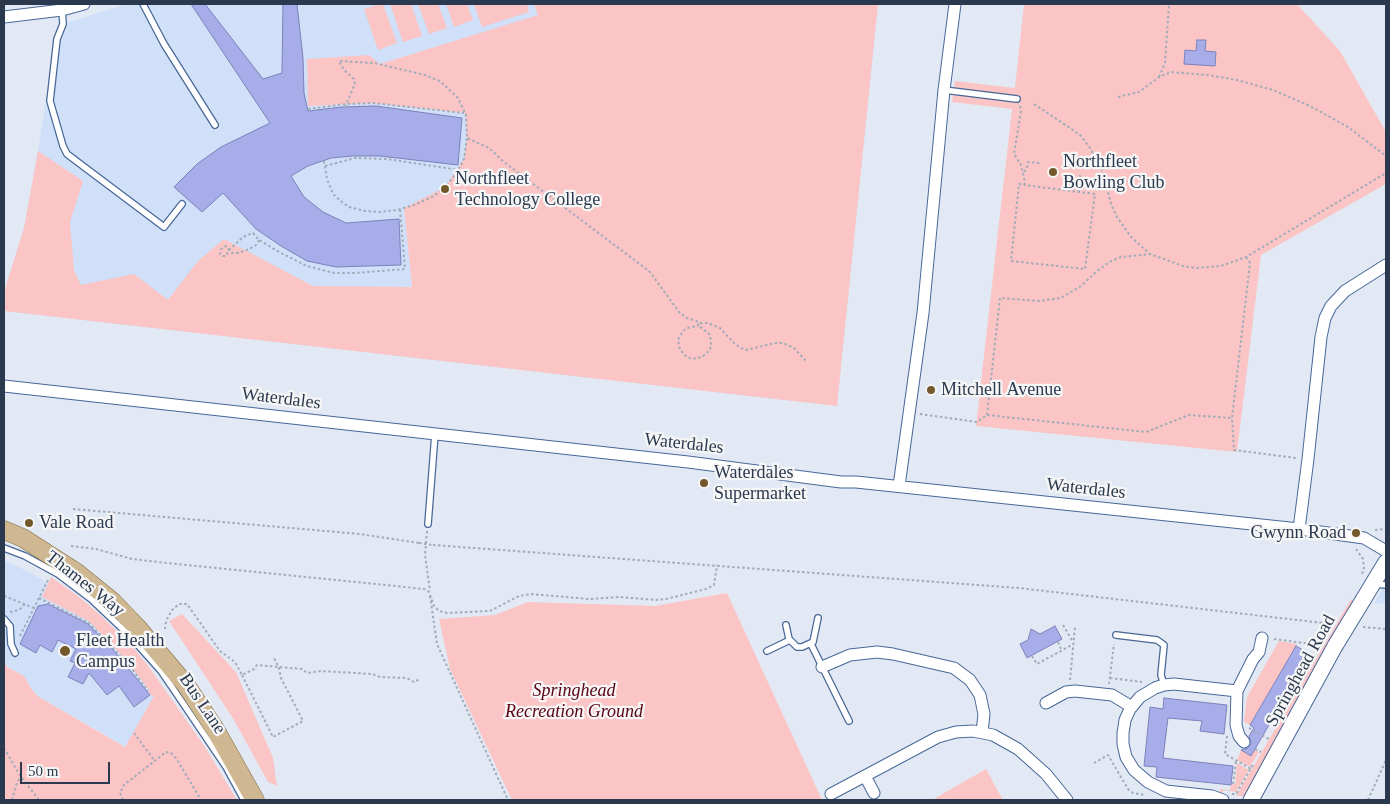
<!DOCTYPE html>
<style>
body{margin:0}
#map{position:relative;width:1390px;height:804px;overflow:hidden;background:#e2e9f4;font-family:"Times New Roman",serif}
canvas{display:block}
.frame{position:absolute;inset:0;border:5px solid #2b394f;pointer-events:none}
.scale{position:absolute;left:20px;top:762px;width:90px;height:22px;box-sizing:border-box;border:2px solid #2b394f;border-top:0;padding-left:6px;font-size:15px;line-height:18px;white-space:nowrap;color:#2b394f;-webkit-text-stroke:4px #f6f6f6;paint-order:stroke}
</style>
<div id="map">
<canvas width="1390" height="804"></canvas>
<div class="frame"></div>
<div class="scale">50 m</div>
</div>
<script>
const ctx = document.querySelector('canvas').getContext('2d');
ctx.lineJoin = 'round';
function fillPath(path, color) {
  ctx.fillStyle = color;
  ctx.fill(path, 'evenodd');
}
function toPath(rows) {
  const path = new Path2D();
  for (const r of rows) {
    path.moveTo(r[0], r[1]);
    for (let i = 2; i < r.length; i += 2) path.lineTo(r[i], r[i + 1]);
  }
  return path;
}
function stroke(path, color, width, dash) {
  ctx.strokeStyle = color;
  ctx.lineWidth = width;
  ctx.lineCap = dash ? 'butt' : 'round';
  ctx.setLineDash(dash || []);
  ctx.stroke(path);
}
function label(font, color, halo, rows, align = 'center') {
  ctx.font = font + ' "Times New Roman",serif';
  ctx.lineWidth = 4.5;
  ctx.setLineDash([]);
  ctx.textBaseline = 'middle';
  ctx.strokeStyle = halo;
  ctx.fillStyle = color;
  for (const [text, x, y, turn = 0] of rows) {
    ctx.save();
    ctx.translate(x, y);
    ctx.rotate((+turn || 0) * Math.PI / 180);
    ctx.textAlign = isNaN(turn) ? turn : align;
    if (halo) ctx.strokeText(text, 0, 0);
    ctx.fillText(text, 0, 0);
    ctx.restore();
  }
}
const built = toPath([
 [127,4,878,4,837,406,4,311,4,292,24,228,38,151,57,26],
 [4,560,33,574,69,597,157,692,126,747,39,697,32,690,24,676,5,665,4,660],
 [1386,583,1386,604,1374,603]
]);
const green = toPath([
 [380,4,383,4,397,43,378,50,364,9],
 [390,4,411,4,422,36,403,42],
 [418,4,438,4,447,28,429,34],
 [446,4,467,4,473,20,454,27],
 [474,4,527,4,529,12,482,27],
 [534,4,878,4,837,406,4,311,4,292,24,228,38,151,83,181,70,222,74,270,81,285,134,274,168,300,198,261,224,239,313,286,412,287,404,208,445,187,464,159,467,138,465,113,373,103,308,106,307,59,369,55,380,64,538,15],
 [1024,4,1297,4,1340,51,1386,132,1386,184,1261,255,1237,452,976,426,1012,109,952,102,955,81,1015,88],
 [51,577,78,596,99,614,131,645,149,667,205,747,237,800,4,800,4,660,7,667,24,676,32,690,39,697,125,747,154,696,149,694,149,690,128,662,89,621,42,597],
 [727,593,822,800,512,800,450,669,439,619,495,615,528,602,655,606],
 [1351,599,1353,601,1249,792,1243,796,1236,796],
 [182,614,236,672,273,758,277,786,268,782,234,720,169,621],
 [1279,641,1297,644,1250,725,1244,722,1247,697],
 [1241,750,1251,755,1254,750,1259,752,1250,767,1237,760],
 [1237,763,1249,770,1236,792,1224,790,1222,793,1220,792,1220,789,1230,790,1231,785,1235,784],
 [986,769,1003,800,932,800]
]);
const building = toPath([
 [191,4,205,4,263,79,282,73,283,4,297,4,303,58,304,93,308,111,342,107,376,106,462,118,458,165,380,156,353,156,331,158,308,166,291,176,304,197,323,212,346,223,399,219,401,265,336,267,307,261,281,246,256,229,223,193,202,212,174,187,197,164,221,147,270,123,191,4],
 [1197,40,1206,40,1205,51,1216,52,1215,66,1184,64,1185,50,1196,51,1197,40],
 [48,604,88,624,115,652,150,695,134,707,119,686,107,695,89,673,83,684,68,677,75,663,70,661,76,649,58,640,52,652,40,645,36,653,20,644,38,606,48,604],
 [1055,626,1062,639,1027,658,1020,644,1028,640,1031,629,1040,634,1055,626],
 [1296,646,1310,654,1251,756,1241,750,1248,748,1251,744,1249,736,1254,728,1250,725,1296,646],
 [1164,698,1227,705,1224,734,1200,731,1202,721,1168,718,1163,758,1233,766,1231,785,1156,777,1157,767,1144,766,1150,707,1163,709,1164,698]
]);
const path = toPath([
 [1159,77,1165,63,1169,4],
 [1118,97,1139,92,1159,77,1171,72,1208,75,1237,80,1273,90,1310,106,1348,127,1386,156],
 [1034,104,1070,128,1081,136,1090,148,1103,172,1111,204,1117,217,1131,237,1150,254,1183,266,1196,268,1221,266,1246,257,1386,173],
 [1020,106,1021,111,1014,154,1021,165,1025,182,1024,185,1019,184,1011,261,1085,269,1095,194,1024,185],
 [345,107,355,84,354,79,344,70,339,61,374,63,425,75,440,81,458,98,466,115,467,138,489,148,504,162,641,265,650,272,679,312,687,318,699,322,698,326,702,328,710,335,711,345,710,350,702,357,692,359,687,357,680,350,678,340,683,331,687,328,698,326],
 [308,109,346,104,373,103,464,113],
 [324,161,327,179,333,194,342,202,349,207,365,211,380,212,397,210,414,205,434,196,445,187,456,174,464,159,467,138],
 [325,166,355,158,387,159,459,170],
 [1024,172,1027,168,1028,162,1040,163,1040,165],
 [1079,192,1080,176,1079,176],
 [259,240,256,245,249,249,239,253,232,253,229,250,226,246,221,249,220,254,223,256,226,256,229,250,243,237,253,233,259,240,281,253,307,266,334,273,355,273,405,269,400,209],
 [1246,257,1250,263,1232,418,1234,450,1296,458],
 [700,323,708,323,720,328,735,344,741,348,746,350,775,343,783,343,794,348,806,361],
 [920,414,977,422,987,415,1146,432,1189,415,1232,418],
 [987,415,1000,298,1038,301,1061,298,1081,286,1097,271,1111,261,1121,257,1150,254],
 [73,509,360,534,419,543],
 [1375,530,1386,529],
 [427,531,425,555,430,591],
 [433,545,1019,588,1332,624],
 [71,546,96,549,132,559,158,562,424,589,429,592,434,606,439,611,447,613,490,611,519,596,531,594,589,599,620,597,656,600,666,599,706,589,714,585,717,565],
 [1356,549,1363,559,1364,568,1362,574],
 [4,596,34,608],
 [430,596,437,644,508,800],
 [39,598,89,623,129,665,148,691],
 [10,612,19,610,25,604],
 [1063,625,1073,642],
 [1363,627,1386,629],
 [165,629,166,621,172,610,179,604,187,604,220,651,235,662,242,675,254,669,257,665,302,669,307,673,321,671,372,674,380,677,407,678,414,682,420,679],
 [20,636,48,580],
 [1274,639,1319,645],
 [1058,642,1062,651],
 [1032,656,1037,664,1070,646,1073,647],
 [242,675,273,737,303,721,281,678,279,668,274,658],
 [1110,678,1142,682],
 [1070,680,1075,627],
 [1109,684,1114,644],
 [1249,728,1269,739],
 [134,733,154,760],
 [1227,736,1225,754,1251,769],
 [4,748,19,774,39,800],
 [1255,749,1261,752],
 [1094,763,1108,755,1128,789,1133,793,1145,795],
 [1233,784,1236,761],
 [1232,794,1236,794,1254,763],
 [12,800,17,782,21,777],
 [123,800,120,793,124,785,166,752,171,753,176,758,201,800],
 [1368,800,1386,760]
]);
const lane = toPath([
 [143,4,164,44,215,125],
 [62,10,63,24,57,39,50,101,63,146,67,154,164,227,182,204],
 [944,90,1017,99],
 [428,524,435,434],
 [4,548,25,556,58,574,91,599,128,634,161,671,174,690,226,767,244,800],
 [1375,584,1386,585],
 [4,619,10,626,11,644,15,653],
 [786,625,789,639,797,647,802,647,813,642,818,618],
 [1116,635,1157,640,1164,645,1161,675,1164,685],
 [811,644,849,721],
 [767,651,790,640]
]);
const street = toPath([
 [4,17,62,10,84,4],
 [4,386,688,462,841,482,856,482,1299,529,1364,538,1386,551],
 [899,486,923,313,944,90,955,4],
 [1299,529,1308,459,1321,337,1325,318,1331,306,1345,291,1386,265],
 [822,667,850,655,877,652,893,654,954,668,970,680,980,695,984,714,982,732],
 [1046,703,1066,692,1075,691,1112,695,1132,707],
 [1244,742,1239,736,1236,725,1237,691,1253,659,1259,652,1262,638],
 [865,776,874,793],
 [831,794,938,737,956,732,973,731,993,735,1018,749,1046,774,1067,800],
 [1223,800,1212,796,1166,791,1148,782,1134,770,1126,757,1123,744,1123,733,1125,720,1130,709,1140,697,1155,688,1164,685,1174,684,1237,691]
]);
const secondary = toPath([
 [1363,600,1386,562],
 [1251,800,1335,646]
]);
const primary = toPath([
 [4,530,23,538,76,572,113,602,137,627,186,685,215,729,255,800]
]);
const pathBridge = toPath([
 [419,543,433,545]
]);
const secondaryBridge = toPath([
 [1335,646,1363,600]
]);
const markers = [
 [1053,172,5,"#73582a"],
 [445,189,5,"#73582a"],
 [931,390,5,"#73582a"],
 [704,483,5,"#73582a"],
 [29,523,5,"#73582a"],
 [1356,533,5,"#73582a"],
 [65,651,6,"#73582a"]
];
const poiNames = [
 ["Northfleet",1063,162],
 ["Bowling Club",1063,183],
 ["Northfleet",455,179],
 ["Technology College",455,200],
 ["Mitchell Avenue",941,390],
 ["Waterdales",714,473],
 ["Supermarket",714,494],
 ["Vale Road",39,523],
 ["Gwynn Road",1346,533,"right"],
 ["Fleet Health",76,641],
 ["Campus",76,662]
];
const streetNames = [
 ["Waterdales",281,399,7],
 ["Waterdales",684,444,6],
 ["Waterdales",1086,489,6],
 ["Thames Way",85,584,38],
 ["Springhead Road",1301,671,-61],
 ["Bus Lane",202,704,56]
];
const parkNames = [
 ["Springhead",574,691],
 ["Recreation Ground",574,712]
];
fillPath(built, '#d0e0f9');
fillPath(green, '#fbc5c5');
fillPath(building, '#a6ade8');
stroke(building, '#7c82ba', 1);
stroke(lane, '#486797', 8);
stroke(street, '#486797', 13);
stroke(secondary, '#486797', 17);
stroke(primary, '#816d4a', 19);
stroke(path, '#a1abb9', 2, [2.5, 2.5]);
stroke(lane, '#fff', 5.5);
stroke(street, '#fff', 11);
stroke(secondary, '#fff', 15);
stroke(primary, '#cfb891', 18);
stroke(secondaryBridge, '#486797', 17, []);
stroke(pathBridge, '#a1abb9', 2, [2.5, 2.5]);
stroke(secondaryBridge, '#fff', 15);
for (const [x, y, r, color] of markers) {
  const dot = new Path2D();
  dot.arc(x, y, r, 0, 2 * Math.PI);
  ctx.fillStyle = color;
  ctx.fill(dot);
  stroke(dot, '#f6f6f6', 2);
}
label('18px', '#2b394f', '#f6f6f6', poiNames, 'left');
label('18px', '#2b394f', '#f6f6f6', streetNames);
label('italic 18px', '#590415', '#f6f6f6', parkNames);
</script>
